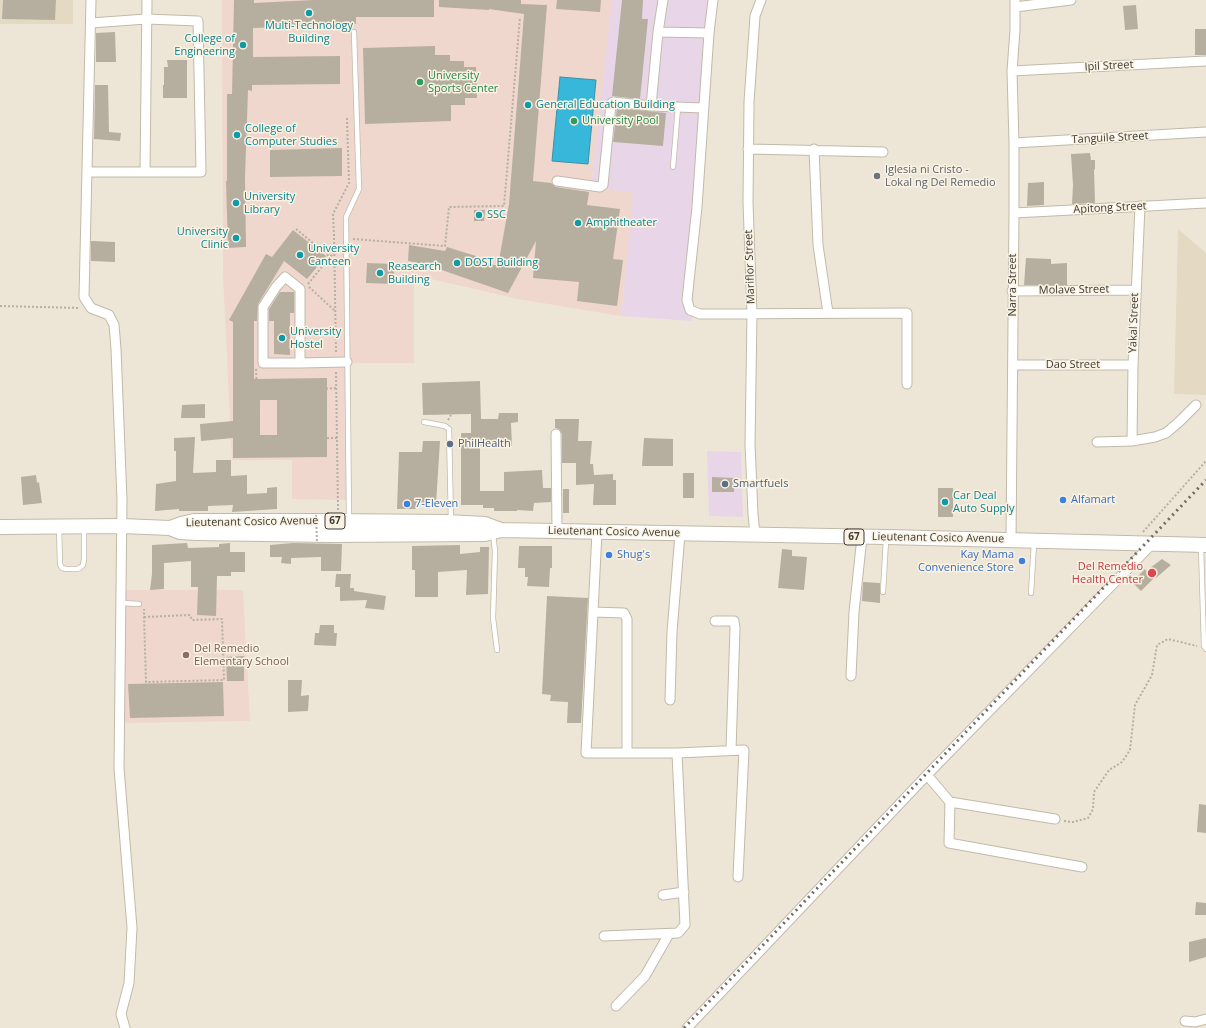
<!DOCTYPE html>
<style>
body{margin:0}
canvas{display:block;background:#ede6d6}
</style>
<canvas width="1206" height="1028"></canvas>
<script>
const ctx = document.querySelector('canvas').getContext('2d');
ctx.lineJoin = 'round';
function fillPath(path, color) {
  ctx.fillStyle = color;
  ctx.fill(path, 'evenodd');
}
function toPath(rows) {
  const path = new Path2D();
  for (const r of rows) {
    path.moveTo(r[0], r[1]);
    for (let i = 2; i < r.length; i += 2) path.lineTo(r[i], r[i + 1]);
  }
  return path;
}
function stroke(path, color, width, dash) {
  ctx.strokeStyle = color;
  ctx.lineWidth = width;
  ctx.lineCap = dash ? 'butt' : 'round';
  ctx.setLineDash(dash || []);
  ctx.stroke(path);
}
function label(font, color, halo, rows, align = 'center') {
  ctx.font = font + ' "Open Sans",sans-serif';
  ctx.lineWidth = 3;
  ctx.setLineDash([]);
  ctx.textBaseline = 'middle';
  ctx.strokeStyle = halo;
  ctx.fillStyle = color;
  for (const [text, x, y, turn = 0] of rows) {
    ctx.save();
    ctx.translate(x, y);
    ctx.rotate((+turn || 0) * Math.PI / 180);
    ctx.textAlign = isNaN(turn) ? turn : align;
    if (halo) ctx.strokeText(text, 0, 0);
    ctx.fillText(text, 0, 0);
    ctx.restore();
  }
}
const commercial = toPath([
 [612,0,715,0,700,194,692,321,621,316,633,193,591,187],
 [707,451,741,452,743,517,709,516]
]);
const built = toPath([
 [0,0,73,0,73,24,0,24],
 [1178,229,1206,253,1206,395,1174,394]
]);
const education = toPath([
 [222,0,612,0,591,187,633,193,621,316,518,299,414,275,414,363,347,363,351,500,292,499,292,460,232,460,223,276],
 [125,590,243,590,250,721,125,723]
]);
const water = toPath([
 [560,77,596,80,588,164,552,161,560,77]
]);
const building = toPath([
 [3,0,56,0,55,20,2,19],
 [234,0,254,0,254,3,313,0,434,0,434,17,356,17,356,24,253,28,253,57,340,56,340,84,252,85,252,91,248,90,245,178,246,247,228,248,226,181,227,181,227,94,232,94],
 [439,0,521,0,521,4,547,5,533,181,551,183,556,187,589,192,587,205,620,209,613,259,623,260,617,306,577,301,579,282,533,278,536,241,508,293,439,269,440,267,408,261,409,245,445,251,447,247,476,256,474,260,498,266,509,204,524,14,489,9,489,10,439,7],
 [557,0,601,0,600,12,556,9],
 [622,0,643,0,642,19,648,19,640,99,612,96],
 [1136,5,1138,29,1125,30,1123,6],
 [1195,29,1206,29,1206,55,1195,55],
 [115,32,116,62,96,62,96,33],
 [435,46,435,55,450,55,450,61,464,61,464,67,476,67,477,98,465,98,465,105,451,105,451,121,365,124,363,48],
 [167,60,187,60,187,98,163,98,163,85,164,85,164,67,168,67],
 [95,85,108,85,109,132,121,133,120,141,94,139],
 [617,108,666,113,663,146,613,142],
 [342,148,342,176,270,177,270,150],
 [1090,153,1091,160,1095,160,1095,169,1094,170,1095,203,1072,204,1073,185,1071,154],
 [1044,182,1044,205,1027,206,1028,183],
 [474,210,485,210,484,221,474,221],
 [293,230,326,256,307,279,284,261,258,304,257,321,254,321,254,379,327,378,327,457,233,458,233,438,201,441,200,424,233,421,233,322,229,320,266,254,272,257],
 [260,400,277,400,277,435,260,435],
 [91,241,115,242,115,262,91,261],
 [1026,258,1051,259,1051,264,1067,263,1067,285,1024,285],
 [367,263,395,264,393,284,366,283],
 [280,292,294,292,294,313,290,313,290,355,274,354,274,321,269,321,269,309],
 [480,381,481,419,498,419,499,413,518,413,518,422,511,423,512,446,480,446,480,491,504,491,504,472,542,470,543,488,551,488,551,502,534,503,533,511,517,510,517,511,494,511,494,508,483,508,483,505,461,505,461,433,471,433,471,414,423,415,422,383],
 [205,404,205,418,181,418,182,405],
 [555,419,579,419,578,441,592,441,590,464,593,464,594,475,613,474,613,480,616,480,616,505,593,505,594,484,576,485,576,463,562,463,562,434,559,429,555,428],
 [195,437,193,473,216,472,216,460,231,460,231,476,247,475,247,494,267,493,267,488,277,487,277,509,232,512,233,505,208,506,208,511,179,511,179,509,155,511,156,484,176,481,176,451,174,451,174,438],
 [644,438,673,439,673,466,642,466],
 [423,441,440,441,436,504,416,503,416,509,397,509,399,452,422,452],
 [683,473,694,473,694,498,683,498],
 [36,475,37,483,39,482,42,503,23,505,21,477],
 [712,477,735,478,734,492,712,492],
 [938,488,953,488,953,517,938,517],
 [563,489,569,489,569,513,563,513],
 [187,543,188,548,219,547,219,544,230,543,230,552,245,552,245,572,231,572,231,576,217,576,216,616,197,615,198,587,191,587,191,561,164,563,164,589,150,590,152,574,152,545],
 [293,543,342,544,341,571,321,571,321,557,291,558,291,564,281,563,282,557,270,557,270,545],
 [460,545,460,554,480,552,480,547,489,547,488,594,466,595,467,570,438,572,438,597,415,597,415,570,412,570,412,546],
 [519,546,552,546,552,568,550,568,549,587,527,586,528,577,525,577,525,568,518,568],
 [782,549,792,550,792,556,807,557,804,590,778,588],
 [1162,559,1171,565,1156,578,1155,577,1141,591,1132,582,1145,569,1146,571],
 [336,574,351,574,350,588,354,588,354,591,386,596,384,610,365,608,367,600,340,601,340,587,335,587],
 [863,582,880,583,880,603,862,601],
 [547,596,588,598,581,723,567,723,568,702,550,701,551,695,542,694],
 [320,625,334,625,334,633,337,633,336,646,314,645,315,633,319,633],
 [244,656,244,681,227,681,226,657],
 [288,680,302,680,301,696,309,695,308,711,288,712],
 [223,682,224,716,130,718,128,684],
 [1199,804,1206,805,1206,833,1197,832],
 [1196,902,1206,903,1206,915,1195,915],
 [1206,938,1206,957,1189,962,1189,942]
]);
const path = toPath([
 [296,229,330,257],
 [353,239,445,246,449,207,504,206,520,17],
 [308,284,334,252],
 [309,287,335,311],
 [0,306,79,308],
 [336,352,334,236,333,214,349,183,347,119,350,120],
 [256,369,257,392,310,390,313,437],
 [336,372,338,510],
 [310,390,336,388],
 [257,392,258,439,337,438],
 [448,420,451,415],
 [1143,532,1206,461],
 [144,617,190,615,192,620,222,619,224,680,146,682,144,617,144,609],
 [1064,821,1073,822,1088,818,1093,809,1094,792,1109,770,1122,762,1130,750,1135,705,1152,675,1157,645,1168,639,1197,646]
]);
const lane = toPath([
 [673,167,678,107],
 [424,422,445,426,449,429,451,521],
 [349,519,346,217,359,189,354,32],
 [59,528,60,564,62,568,66,569,77,569,80,568,83,565,84,559,84,528],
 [493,534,495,551,493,618,497,650],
 [1201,547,1204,646,1206,649],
 [883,592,886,540],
 [1031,593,1034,543],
 [122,603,139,604]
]);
const street = toPath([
 [91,0,84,297,91,308,109,315,114,325,116,349,122,500,119,768,132,928,129,983,121,1014,125,1028],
 [713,0,709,33,697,207,687,300,690,310,700,314,907,313,907,384],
 [1015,7,1071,0],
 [658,32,709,33],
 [1012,71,1206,61],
 [651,106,658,32,663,0],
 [1014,143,1206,132],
 [748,149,883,152],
 [814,149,818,245,828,313],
 [88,172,201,172,198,21,146,19,91,23],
 [145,172,147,0],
 [557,181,600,187,603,185,611,104,613,102,651,106,703,108],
 [1014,213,1206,203],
 [1012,291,1135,290],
 [300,363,300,289,285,277,276,287,263,307,263,363,300,363,347,362],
 [1013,365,1133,365],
 [556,434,557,531],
 [1132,441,1133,365,1140,206],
 [1097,442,1132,441,1155,437,1166,433,1179,422,1196,405],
 [597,532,586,753,677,753,744,750,738,877],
 [755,534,753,514,750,444,752,314,748,202,749,102,755,16,761,0],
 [1011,540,1014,213,1014,143,1012,71,1015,30,1015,0],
 [593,612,624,613,627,619,627,752],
 [715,621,734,621,735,628,731,750],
 [851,676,854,612,862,537],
 [670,700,672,632,680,534],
 [927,775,950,802,1055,819],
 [950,802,949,843,1082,867],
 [663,895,684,892],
 [604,936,678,933,685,925,677,753],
 [616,1006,645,976,669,934],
 [1185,1021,1195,1022,1206,1019],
 [687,1028,927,775,1152,544]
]);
const primary = toPath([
 [0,527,122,526,170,528,180,532,196,533,331,535,485,534,501,530,886,537,1206,545],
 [170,528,181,524,194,521,328,521,446,522,485,524,501,530]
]);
const rail = toPath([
 [684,1028,1206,480]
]);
const pathBridge = toPath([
 [316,515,317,542]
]);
const markers = [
 [309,13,4,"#0f9aa8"],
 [243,45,4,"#0f9aa8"],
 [420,82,4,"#2e9e5b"],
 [528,105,4,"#0f9aa8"],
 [574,121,4,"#2e9e5b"],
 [237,135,4,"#0f9aa8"],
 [877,176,4,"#6b7280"],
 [236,203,4,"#0f9aa8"],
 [479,215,4,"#0f9aa8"],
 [578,223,4,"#0f9aa8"],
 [236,238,4,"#0f9aa8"],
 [300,255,4,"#0f9aa8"],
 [457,263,4,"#0f9aa8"],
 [380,273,4,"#0f9aa8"],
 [282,338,4,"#0f9aa8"],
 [450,444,4,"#5c6f8a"],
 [725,484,4,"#5c6f8a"],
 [1063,500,4,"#3f7fe0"],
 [945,502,4,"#0f9aa8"],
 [407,504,4,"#3f7fe0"],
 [609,555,4,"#3f7fe0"],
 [1022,561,4,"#3f7fe0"],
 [1152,573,5,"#e0444e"],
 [186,655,4,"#8d6e63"]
];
const shields = [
 [335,521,20],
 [854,537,20]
];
const shieldNames = [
 ["67",335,521],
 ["67",854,537]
];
const cultureNames = [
 ["Multi-Technology",309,26,"center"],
 ["Building",309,39,"center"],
 ["College of",235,39,"right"],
 ["Engineering",235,52,"right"],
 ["General Education Building",536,105],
 ["College of",245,129],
 ["Computer Studies",245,142],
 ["University",244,197],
 ["Library",244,210],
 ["SSC",487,215],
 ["Amphitheater",586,223],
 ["University",228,232,"right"],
 ["Clinic",228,245,"right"],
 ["University",308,249],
 ["Canteen",308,262],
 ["DOST Building",465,263],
 ["Reasearch",388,267],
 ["Building",388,280],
 ["University",290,332],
 ["Hostel",290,345],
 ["Car Deal",953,496],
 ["Auto Supply",953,509]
];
const streetNames = [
 ["Ipil Street",1109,66,-3],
 ["Tanguile Street",1110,138,-3],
 ["Apitong Street",1110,208,-3],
 ["Mariflor Street",750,267,-92],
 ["Narra Street",1013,285,-90],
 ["Molave Street",1074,290,-1],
 ["Yakal Street",1134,323,-88],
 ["Dao Street",1073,365],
 ["Lieutenant Cosico Avenue",252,522,-1],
 ["Lieutenant Cosico Avenue",614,532,1],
 ["Lieutenant Cosico Avenue",938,538,1]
];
const leisureNames = [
 ["University",428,76],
 ["Sports Center",428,89],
 ["University Pool",582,121]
];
const worshipNames = [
 ["Iglesia ni Cristo -",885,170],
 ["Lokal ng Del Remedio",885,183]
];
const serviceNames = [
 ["PhilHealth",458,444],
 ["Smartfuels",733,484]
];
const shopNames = [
 ["Alfamart",1071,500],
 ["7-Eleven",415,504],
 ["Shug's",617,555],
 ["Kay Mama",1014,555,"right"],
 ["Convenience Store",1014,568,"right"]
];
const healthNames = [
 ["Del Remedio",1143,567],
 ["Health Center",1143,580]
];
const educationNames = [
 ["Del Remedio",194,649],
 ["Elementary School",194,662]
];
fillPath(commercial, '#e8d6e8');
fillPath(built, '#e4dac3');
fillPath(education, '#efd7cd');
fillPath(water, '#37b7d9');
stroke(water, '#3992a8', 1);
fillPath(building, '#b6afa0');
stroke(lane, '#c1baaa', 6);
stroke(street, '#c1baaa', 11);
stroke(primary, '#c1baaa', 16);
stroke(path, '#b5b0a3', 2, [2, 2]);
stroke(lane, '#fff', 4.5);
stroke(street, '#fff', 9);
stroke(primary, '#fff', 14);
stroke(rail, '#706c63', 3, [2, 4]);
stroke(pathBridge, '#b5b0a3', 2, [2, 2]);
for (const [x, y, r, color] of markers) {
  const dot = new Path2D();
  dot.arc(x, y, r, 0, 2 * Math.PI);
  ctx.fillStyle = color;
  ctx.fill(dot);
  stroke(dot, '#faf3e3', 1.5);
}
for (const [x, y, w] of shields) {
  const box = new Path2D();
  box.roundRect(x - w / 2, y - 8, w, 16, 3);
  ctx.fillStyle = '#faf3e3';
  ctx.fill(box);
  stroke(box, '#3e3b35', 1);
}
label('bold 10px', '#3e3b35', null, shieldNames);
label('11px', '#0d838f', '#faf3e3', cultureNames, 'left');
label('11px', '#3e3b35', '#faf3e3', streetNames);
label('11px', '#27864d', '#faf3e3', leisureNames, 'left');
label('11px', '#5b616d', '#faf3e3', worshipNames, 'left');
label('11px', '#4e5e75', '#faf3e3', serviceNames, 'left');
label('11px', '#366cbe', '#faf3e3', shopNames, 'left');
label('11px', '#be3a42', '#faf3e3', healthNames, 'right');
label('11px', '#785e54', '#faf3e3', educationNames, 'left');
</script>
